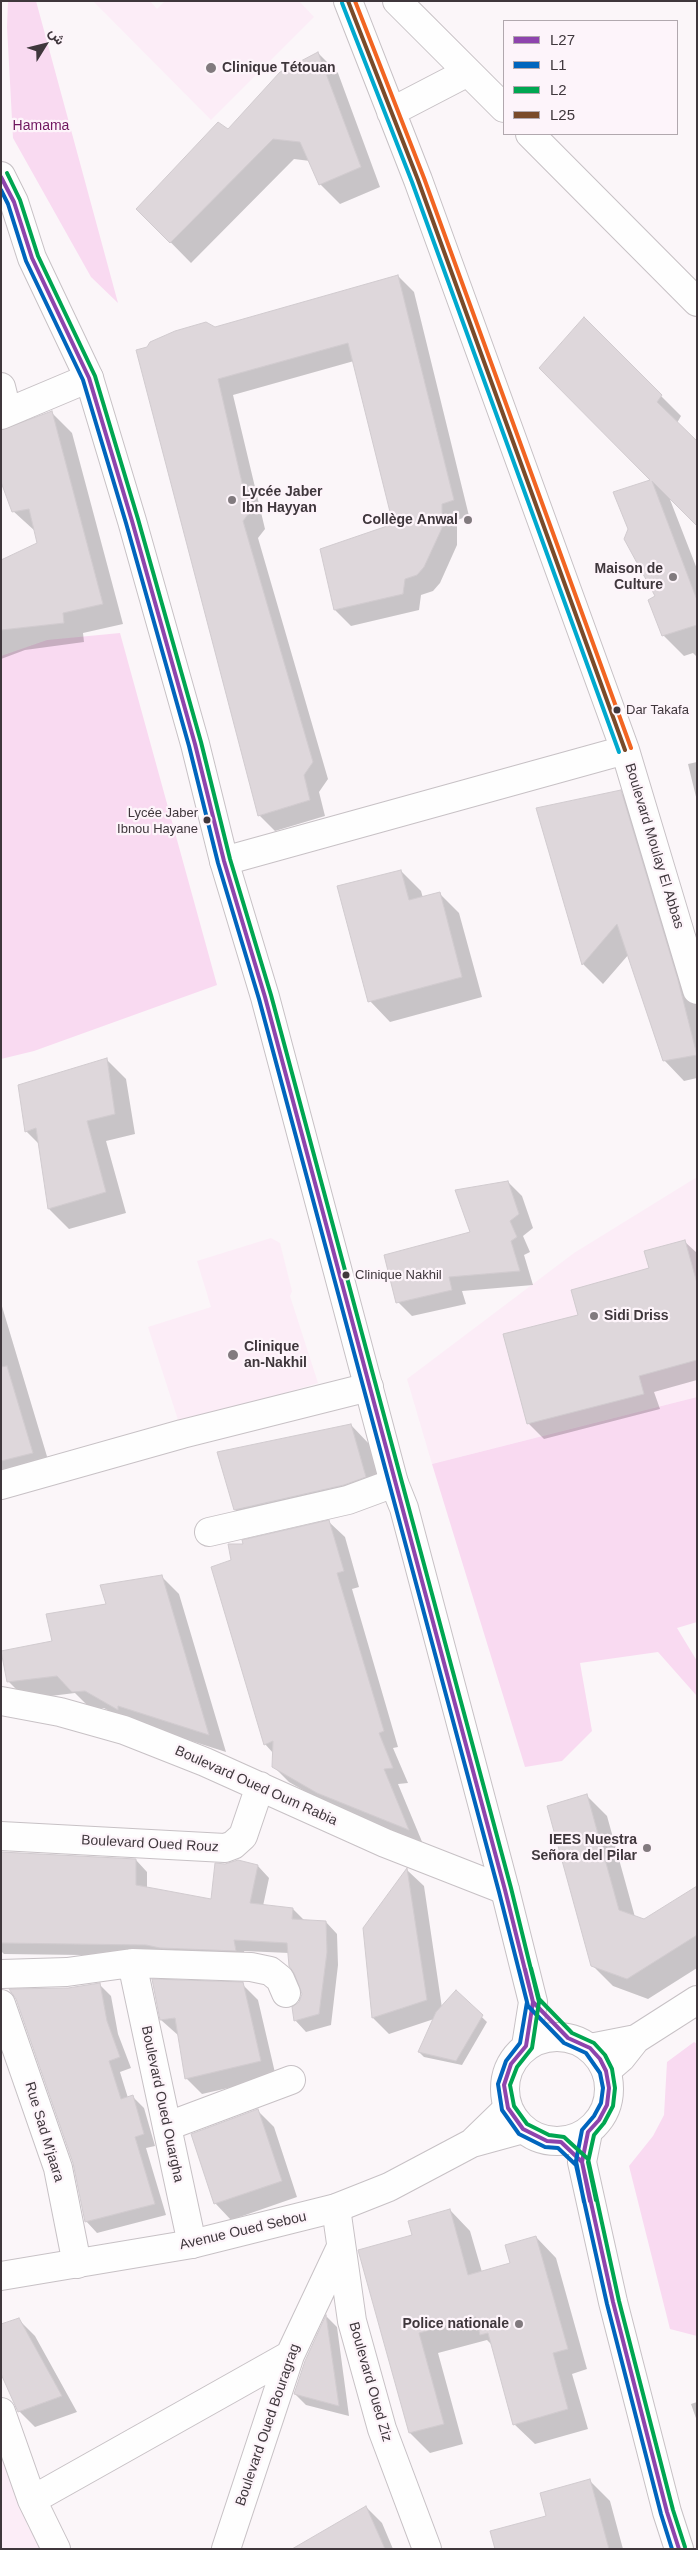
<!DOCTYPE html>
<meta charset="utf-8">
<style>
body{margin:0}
#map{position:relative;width:698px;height:2550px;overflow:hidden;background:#fbf6f9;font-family:Helvetica,Vazirmatn,sans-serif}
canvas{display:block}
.frame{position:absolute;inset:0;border:2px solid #3f373c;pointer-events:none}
.legend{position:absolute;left:503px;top:20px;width:175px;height:115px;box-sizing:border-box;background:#fdf4fa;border:1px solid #b1a8ae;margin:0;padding:6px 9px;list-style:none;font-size:15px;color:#3f373c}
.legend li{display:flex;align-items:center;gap:10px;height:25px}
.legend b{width:25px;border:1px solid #b1a8ae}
.north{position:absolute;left:20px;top:20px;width:50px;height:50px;-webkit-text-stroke:4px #fdf4fa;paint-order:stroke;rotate:54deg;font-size:14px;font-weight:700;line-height:20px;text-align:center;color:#3f373c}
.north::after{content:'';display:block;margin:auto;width:18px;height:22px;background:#3f373c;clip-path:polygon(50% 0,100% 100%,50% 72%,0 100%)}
</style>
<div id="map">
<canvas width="698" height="2550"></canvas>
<div class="frame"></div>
<ul class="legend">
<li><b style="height:6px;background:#8e44ad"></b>L27</li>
<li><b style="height:6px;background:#0065bd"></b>L1</li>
<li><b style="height:6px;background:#00a651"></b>L2</li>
<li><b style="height:6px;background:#7a4b2a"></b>L25</li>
</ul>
<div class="north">ش</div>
</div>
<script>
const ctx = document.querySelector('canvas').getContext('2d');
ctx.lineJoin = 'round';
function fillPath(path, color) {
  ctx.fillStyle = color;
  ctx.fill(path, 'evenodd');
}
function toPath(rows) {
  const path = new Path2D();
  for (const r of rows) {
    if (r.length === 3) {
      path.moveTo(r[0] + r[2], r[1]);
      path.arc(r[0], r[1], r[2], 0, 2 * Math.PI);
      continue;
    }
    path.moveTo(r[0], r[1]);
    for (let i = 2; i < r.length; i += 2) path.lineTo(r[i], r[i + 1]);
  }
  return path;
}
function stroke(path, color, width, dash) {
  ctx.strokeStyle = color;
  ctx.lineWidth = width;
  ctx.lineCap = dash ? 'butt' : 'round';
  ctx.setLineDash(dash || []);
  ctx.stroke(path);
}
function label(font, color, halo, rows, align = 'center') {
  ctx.font = font + ' Helvetica,sans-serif';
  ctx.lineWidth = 4.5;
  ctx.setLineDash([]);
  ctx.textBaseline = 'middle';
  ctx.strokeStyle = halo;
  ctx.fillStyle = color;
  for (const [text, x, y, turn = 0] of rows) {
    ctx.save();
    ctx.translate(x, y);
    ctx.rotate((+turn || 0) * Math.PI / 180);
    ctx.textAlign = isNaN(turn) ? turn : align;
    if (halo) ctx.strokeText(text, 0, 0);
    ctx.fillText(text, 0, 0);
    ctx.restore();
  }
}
const built = toPath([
 [93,1,150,1,157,9,165,1,299,1,314,17,211,120],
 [697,1177,697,1397,432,1464,407,1379,574,1253],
 [271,1238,280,1243,292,1291,290,1296,318,1383,180,1426,148,1327,211,1307,197,1261],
 [1,2449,28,2527,47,2549,1,2549]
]);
const green = toPath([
 [8,1,36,1,118,303,91,277,13,138,7,27],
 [120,633,217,985,34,1051,1,1059,1,656,47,640],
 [697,1397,697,1622,677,1628,697,1661,696,1695,658,1652,580,1663,592,1731,562,1761,525,1767,432,1464],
 [694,2042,697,2044,697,2336,670,2329,629,2166,653,2136,664,2115,667,2062]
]);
const shadow = toPath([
 [318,53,338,73,380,187,340,204,320,184,310,161,294,159,191,263,138,209],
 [398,276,414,292,469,516,457,520,457,545,440,583,433,591,421,595,419,610,351,626,335,610,321,549,394,525,354,361,233,395,265,529,258,538,328,779,319,792,325,816,275,831,259,815,138,351],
 [584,319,681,416,677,423,669,497,697,569,697,657,693,653,684,656,663,635,657,596,615,493,653,480],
 [52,413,72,433,123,624,83,633,84,642,25,650,1,659,1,561,38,544,35,531,13,511],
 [697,762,697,801,688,764],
 [620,792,641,812,697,999,697,1078,684,1081,664,1060,629,954,603,984,583,964,538,809],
 [401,871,421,891,423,898,439,893,459,913,482,997,390,1022,370,1001],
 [106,1059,126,1079,135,1134,106,1141,126,1213,69,1229,49,1209,40,1145,26,1131],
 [508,1182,522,1196,533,1228,523,1236,530,1252,524,1255,533,1285,462,1291,466,1304,412,1316,398,1302,471,1233],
 [685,1242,697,1253,697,1380,654,1392,660,1409,544,1439,528,1423,579,1316,650,1269],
 [1,1303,52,1473,1,1486],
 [351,1425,371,1446,386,1497,255,1530,235,1510],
 [329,1522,345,1537,359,1587,352,1589,398,1747,393,1748,408,1783,398,1784,423,1844,334,1808,289,1782,273,1766,273,1753,265,1744,233,1561,245,1546],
 [161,1576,179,1594,226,1752,135,1723,135,1726,104,1708,91,1709,75,1693,26,1699,8,1681,107,1605],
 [587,1796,607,1816,635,1917,644,1920,697,1887,697,1968,648,1999,613,1986,593,1966],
 [1,1853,136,1860,147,1872,147,1888,212,1900,258,1866,269,1878,263,1906,293,1909,305,1921,326,1922,337,1934,338,1965,331,2025,306,2032,295,2020,303,1994,289,1953,244,1951,247,1962,158,1956,4,1954,1,1951],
 [408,1871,424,1886,442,2008,456,1992,487,2022,462,2065,424,2057,419,2052,434,2019,389,2034,373,2018,365,1929],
 [154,1981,242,1984,258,2000,276,2077,202,2094,186,2078,179,2036,161,2020],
 [100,1985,111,1996,118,2034,131,2068,120,2072,128,2098,132,2096,144,2108,155,2146,146,2148,166,2215,97,2233,86,2221,68,1989],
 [258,2111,274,2127,297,2197,231,2220,215,2203],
 [450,2210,470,2231,482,2272,511,2264,536,2237,556,2258,587,2369,572,2374,588,2429,535,2444,514,2424,493,2346,487,2340,438,2353,463,2444,430,2453,410,2433,359,2251,414,2236],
 [327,2317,337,2327,349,2416,306,2405,295,2394,306,2361],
 [19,2320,35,2336,77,2412,35,2427,19,2411],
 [697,2402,697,2421,691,2404],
 [590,2481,610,2501,623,2549,496,2549,548,2517],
 [366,2507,382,2523,393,2549,302,2549]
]);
const building = toPath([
 [318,52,361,167,319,185,300,142,273,139,170,243,136,209,218,122,228,129,280,72,318,52],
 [398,275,454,500,442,504,442,528,424,567,417,575,405,579,403,594,334,610,320,549,393,524,348,343,218,379,249,513,243,521,313,762,304,775,310,800,258,816,136,350,147,347,150,342,175,331,206,322,215,327,398,275],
 [584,317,662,395,657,402,697,441,697,526,652,481,697,600,697,625,662,636,648,600,655,596,624,539,628,529,613,492,650,480,539,368,584,317],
 [52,411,103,604,63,613,64,623,1,630,1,560,37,543,29,509,12,512,1,482,1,430,52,411],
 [621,790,678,980,697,1055,663,1061,617,924,582,965,536,808,621,790],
 [401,870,409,900,440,892,462,977,368,1002,337,886,401,870],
 [107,1058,115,1114,87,1121,106,1192,48,1209,36,1128,25,1132,18,1085,107,1058],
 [508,1181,519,1214,510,1221,517,1237,511,1241,520,1271,449,1277,452,1290,396,1303,384,1255,470,1232,455,1190,508,1181],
 [685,1240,697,1283,697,1360,639,1376,644,1394,527,1424,503,1334,578,1315,571,1290,649,1268,644,1251,685,1240],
 [7,1366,33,1453,1,1461,1,1367,7,1366],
 [351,1424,366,1477,344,1485,234,1510,217,1452,351,1424],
 [329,1520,344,1571,337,1573,384,1731,379,1733,393,1768,384,1769,409,1830,317,1793,272,1767,273,1741,264,1745,211,1567,231,1560,228,1544,243,1544,242,1540,329,1520],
 [162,1575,209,1735,118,1706,118,1710,85,1691,72,1692,57,1676,7,1682,1,1651,52,1641,46,1614,106,1604,100,1585,162,1575],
 [587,1794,619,1910,644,1919,697,1886,697,1935,627,1979,591,1966,547,1806,587,1794],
 [1,1852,136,1859,136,1885,211,1899,215,1863,225,1864,238,1860,258,1865,250,1903,293,1908,292,1919,326,1921,327,1952,319,2014,294,2021,292,2007,299,2002,302,1994,294,1973,289,1966,287,1943,234,1940,236,1951,160,1948,146,1945,1,1943,1,1852],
 [407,1868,427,2000,372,2018,363,1928,407,1868],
 [152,1979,243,1982,261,2061,185,2079,175,2018,160,2020,152,1979],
 [100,1983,107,2021,120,2057,109,2061,121,2099,133,2095,144,2134,135,2137,155,2204,85,2222,73,2163,16,1999,9,1989,68,1988,100,1983],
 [456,1990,483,2015,456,2061,418,2052,436,2012,456,1990],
 [258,2109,282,2181,214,2204,191,2134,258,2109],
 [450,2209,468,2275,510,2263,505,2245,536,2236,568,2349,553,2353,568,2409,513,2425,488,2333,480,2335,476,2317,419,2333,444,2424,409,2433,358,2250,412,2235,408,2221,450,2209],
 [326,2315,339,2406,294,2394,305,2361,326,2315],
 [19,2318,62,2396,18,2412,1,2374,1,2324,19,2318],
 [590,2479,609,2549,495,2549,490,2531,546,2516,540,2493,590,2479],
 [366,2506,385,2549,292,2549,366,2506]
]);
const street = toPath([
 [348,1,418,180,625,750,697,990],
 [397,1,504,108],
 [391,112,468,72],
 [530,134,697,302],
 [1,387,3,395,1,396],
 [1,415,89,378],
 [224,861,625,750],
 [1,1485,182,1434,369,1387],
 [209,1532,348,1500,394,1483],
 [1,1701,60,1712,124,1730,205,1762,385,1843,505,1890],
 [1,1836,225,1848,233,1845,243,1836,260,1786],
 [132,1963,192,2244],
 [1,1974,67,1972,132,1963,251,1967,270,1971,280,1979,286,1993],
 [1,2004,58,2168,77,2264],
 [168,2126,291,2080],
 [336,2208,352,2321,382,2429,427,2549],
 [1,2412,32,2500,56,2549],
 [32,2500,290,2355],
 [226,2549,290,2355,340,2249]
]);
const secondary = toPath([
 [590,2048,636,2039],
 [606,2071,621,2058,636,2039,697,2000],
 [474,2141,508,2108],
 [1,2276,192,2244,336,2208,389,2187,472,2143,523,2129]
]);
const primary = toPath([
 [1,176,14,202,32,258,89,378,132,521,195,744,224,861,265,997,394,1483,404,1508,505,1890,533,2002,526,2046],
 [557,2089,52],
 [588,2132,582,2162,613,2302,667,2512,679,2549]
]);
const bus1 = toPath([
 [1,177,14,202,32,258,89,378,132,521,195,744,224,861,265,997,505,1890,533,2002,526,2046,511,2064,504,2085,508,2108,523,2129,547,2141,561,2142,582,2162,613,2302,667,2512,679,2549],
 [525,1969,533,2002,568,2038,590,2048,600,2059,606,2071,609,2088,607,2105,599,2120,588,2132,582,2162,590,2201]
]);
const bus2 = toPath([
 [1,190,8,204,26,261,83,380,126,523,189,746,218,863,259,999,499,1892,527,2002,520,2043,506,2061,498,2084,502,2110,519,2134,545,2147,558,2148,576,2165,607,2304,661,2514,672,2549],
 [519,1970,528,2006,564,2043,586,2053,600,2073,603,2088,601,2103,594,2116,582,2130,576,2161,584,2202]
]);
const bus3 = toPath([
 [7,173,20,200,38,256,95,376,138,519,201,742,230,859,271,995,511,1888,539,2002,532,2048,517,2067,510,2085,514,2106,527,2124,549,2135,564,2137,588,2159,619,2301,673,2510,685,2547],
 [531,1968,539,1999,572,2033,594,2043,605,2055,612,2069,615,2088,613,2106,604,2123,594,2135,588,2162,596,2200]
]);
const bus4 = toPath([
 [348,1,418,180,625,750]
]);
const bus5 = toPath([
 [342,3,412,182,619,752]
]);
const bus6 = toPath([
 [355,1,424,178,631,748]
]);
const markers = [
 [211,68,6,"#817a7e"],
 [232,500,5,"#817a7e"],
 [468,520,5,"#817a7e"],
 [673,577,5,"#817a7e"],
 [617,710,4.5,"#3f373c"],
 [207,820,4.5,"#3f373c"],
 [346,1275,4.5,"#3f373c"],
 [594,1316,5,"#817a7e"],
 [233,1355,6,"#817a7e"],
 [647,1848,5,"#817a7e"],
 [519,2324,5,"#817a7e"]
];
const busNames = [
 ["Dar Takafa",626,710],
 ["Lycée Jaber",198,813,"right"],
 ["Ibnou Hayane",198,829,"right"],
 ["Clinique Nakhil",355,1275]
];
const poiNames = [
 ["Clinique Tétouan",222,68],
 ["Lycée Jaber",242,492],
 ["Ibn Hayyan",242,508],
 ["Collège Anwal",458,520,"right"],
 ["Maison de",663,569,"right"],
 ["Culture",663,585,"right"],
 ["Sidi Driss",604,1316],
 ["Clinique",244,1347],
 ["an-Nakhil",244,1363],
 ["IEES Nuestra",637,1840,"right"],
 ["Señora del Pilar",637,1856,"right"],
 ["Police nationale",509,2324,"right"]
];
const parkNames = [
 ["Hamama",41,126]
];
const streetNames = [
 ["Boulevard Moulay El Abbas",654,846,73],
 ["Boulevard Oued Oum Rabia",256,1786,24],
 ["Boulevard Oued Rouz",150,1844,3],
 ["Boulevard Oued Ouargha",162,2104,78],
 ["Rue Sad M'jaara",44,2132,73],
 ["Avenue Oued Sebou",243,2231,-13],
 ["Boulevard Oued Ziz",370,2382,74],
 ["Boulevard Oued Bouragrag",268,2425,-71]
];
fillPath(built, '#fcedf7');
fillPath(green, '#f9daf1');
fillPath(shadow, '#0003');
fillPath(building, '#ded7db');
stroke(building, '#d1cbcf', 1);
stroke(street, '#c7c1c5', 30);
stroke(secondary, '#c7c1c5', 30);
stroke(primary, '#c7c1c5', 30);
stroke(street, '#fefefe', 28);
stroke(secondary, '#fefefe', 28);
stroke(primary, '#fefefe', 28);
stroke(bus1, '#8e44ad', 4);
stroke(bus2, '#0065bd', 4);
stroke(bus3, '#00a651', 4);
stroke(bus4, '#7a4b2a', 4);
stroke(bus5, '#00a9ce', 4);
stroke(bus6, '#f26522', 4);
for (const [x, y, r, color] of markers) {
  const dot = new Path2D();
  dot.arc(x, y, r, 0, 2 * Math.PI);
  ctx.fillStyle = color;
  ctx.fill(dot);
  stroke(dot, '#fdf4fa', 2);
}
label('13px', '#3f373c', '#fdf4fa', busNames, 'left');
label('bold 14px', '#3f373c', '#fdf4fa', poiNames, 'left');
label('14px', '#6f175f', '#fdf4fa', parkNames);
label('14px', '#3f373c', '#fdf4fa', streetNames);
</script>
